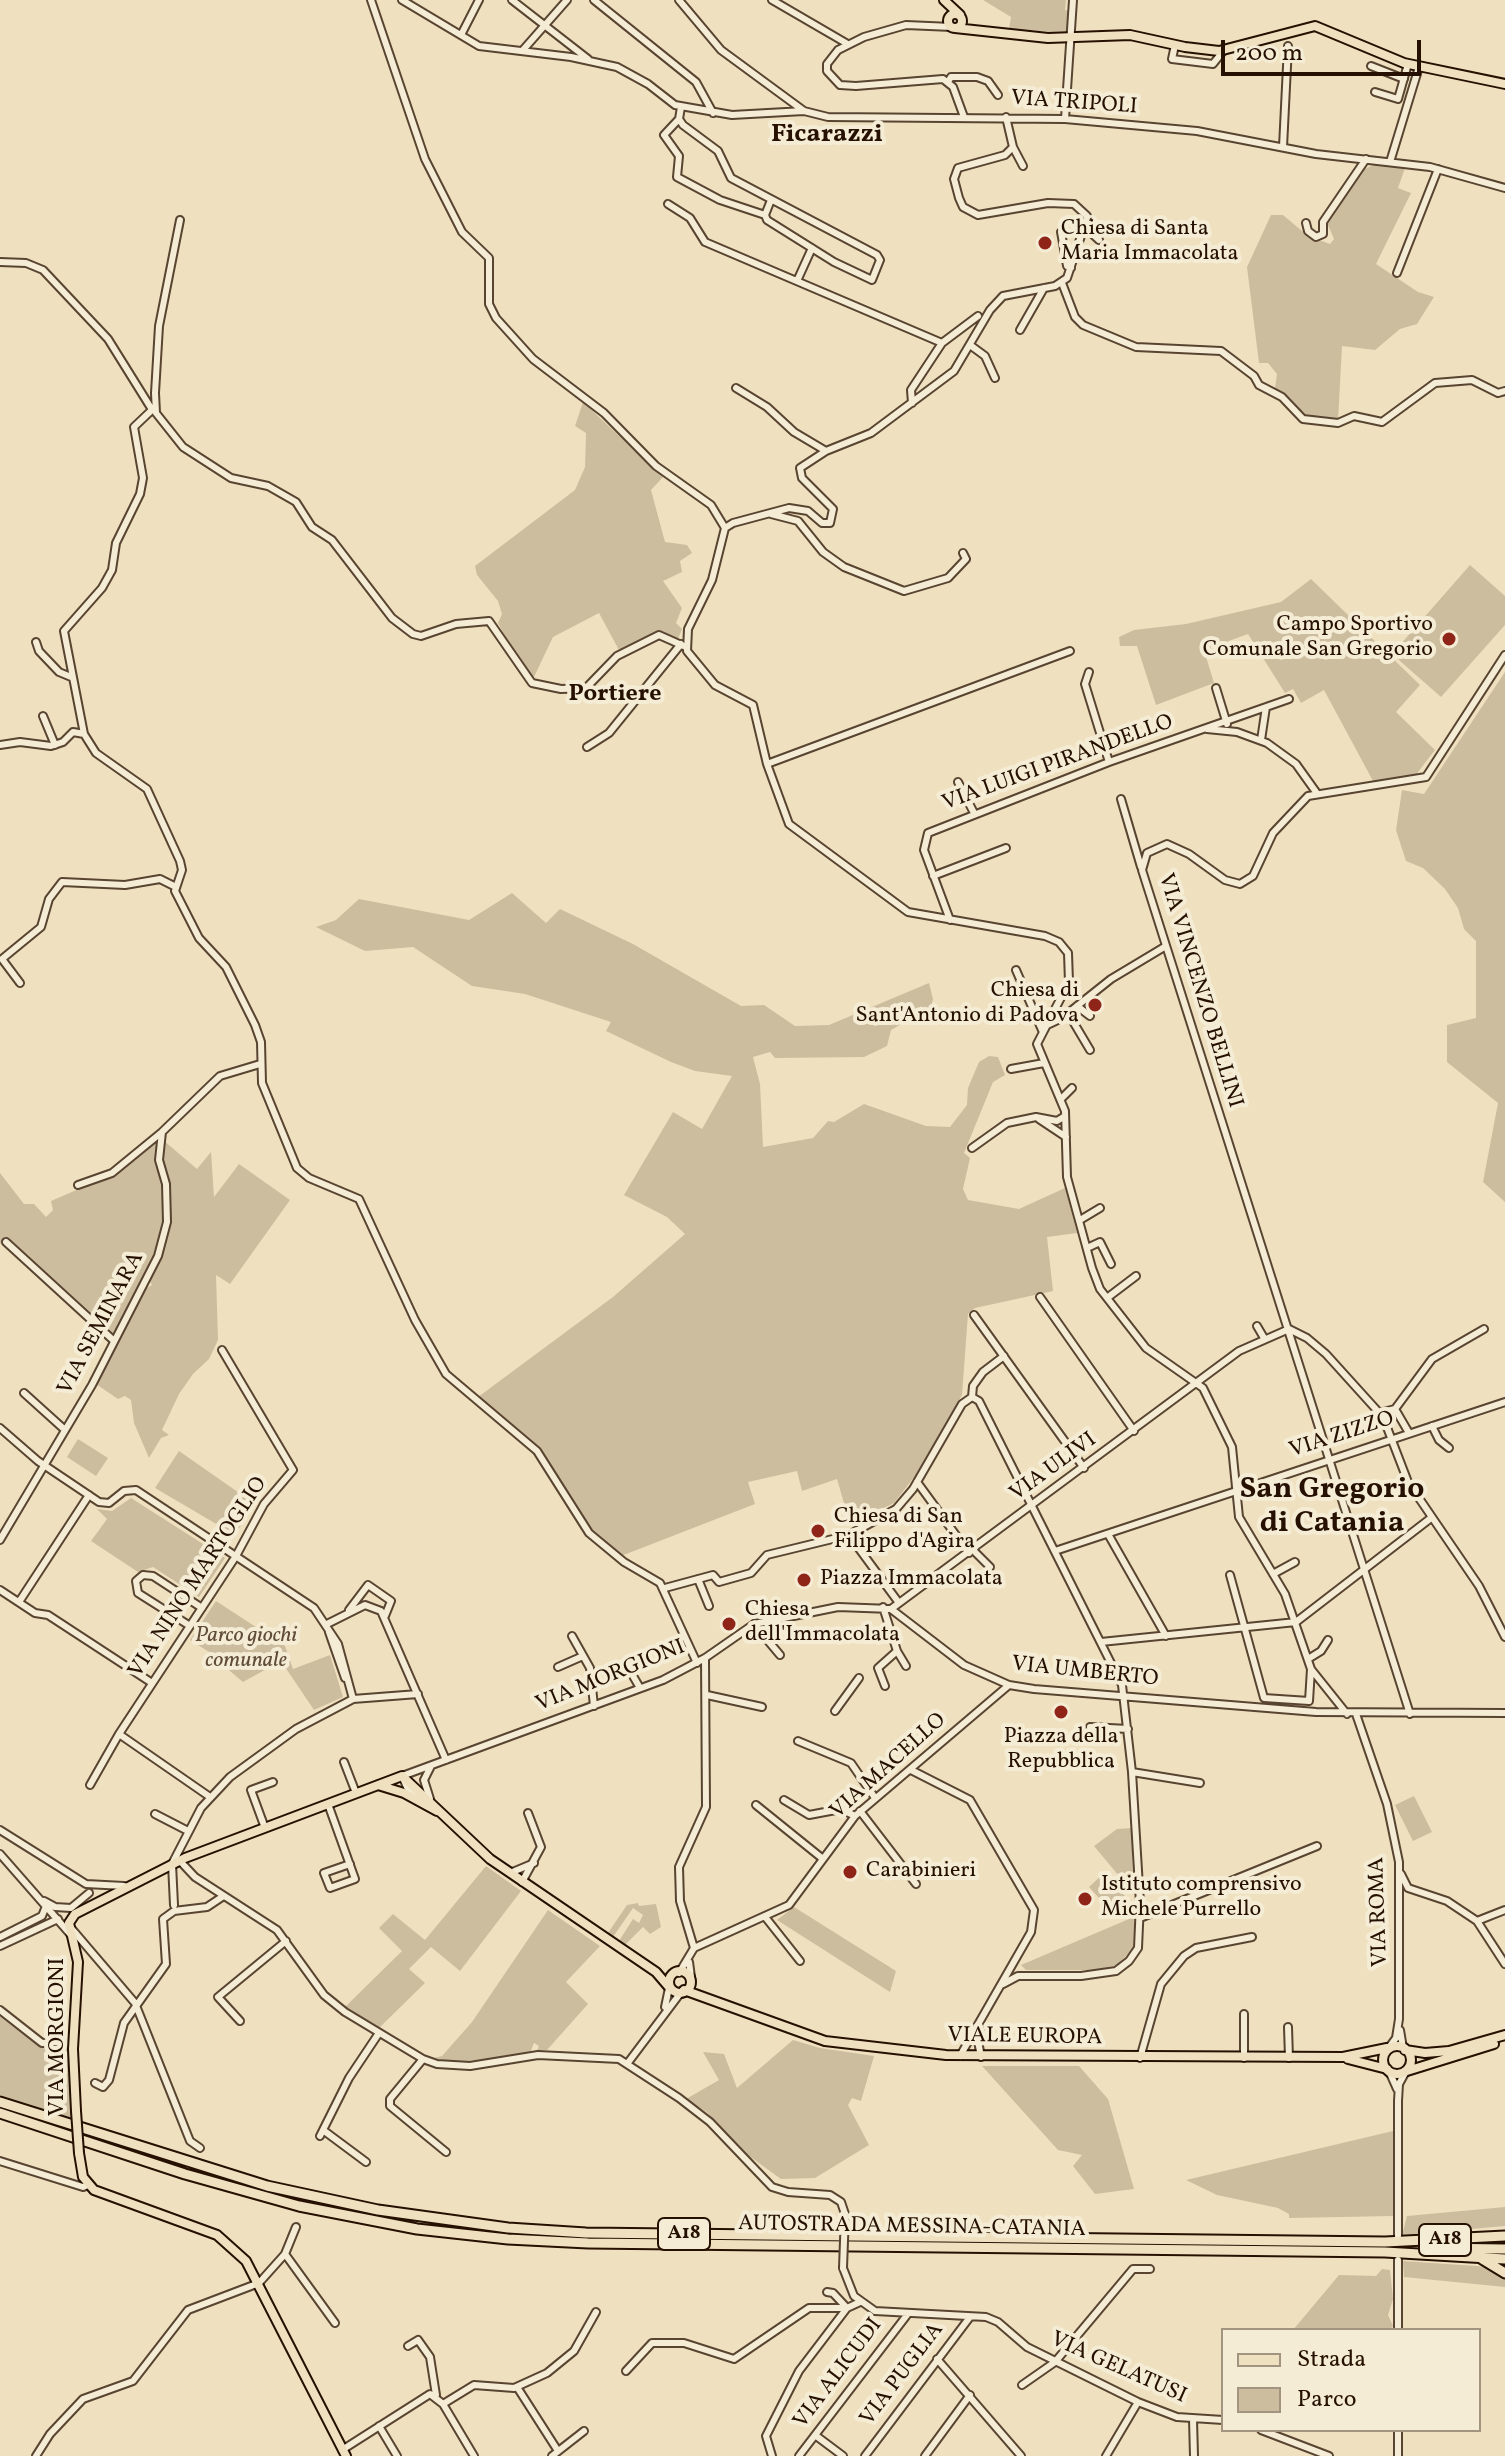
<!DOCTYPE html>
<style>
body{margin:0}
#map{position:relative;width:1505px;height:2456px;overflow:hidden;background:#efe1bf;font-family:Vollkorn,serif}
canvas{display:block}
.legend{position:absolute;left:1221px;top:2328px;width:260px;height:104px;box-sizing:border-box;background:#f5ecd5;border:2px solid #a29480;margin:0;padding:10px 14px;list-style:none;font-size:24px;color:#251001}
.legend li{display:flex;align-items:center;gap:16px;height:40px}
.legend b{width:40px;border:2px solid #a29480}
.scale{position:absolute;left:1221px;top:40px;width:200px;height:36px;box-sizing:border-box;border:4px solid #251001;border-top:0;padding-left:10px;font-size:24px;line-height:28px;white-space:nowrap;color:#251001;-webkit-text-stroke:6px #f5ecd5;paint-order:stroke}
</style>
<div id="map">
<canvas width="1505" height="2456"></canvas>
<ul class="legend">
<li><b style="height:10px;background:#efe1bf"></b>Strada</li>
<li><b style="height:22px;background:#cdbd9f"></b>Parco</li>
</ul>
<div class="scale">200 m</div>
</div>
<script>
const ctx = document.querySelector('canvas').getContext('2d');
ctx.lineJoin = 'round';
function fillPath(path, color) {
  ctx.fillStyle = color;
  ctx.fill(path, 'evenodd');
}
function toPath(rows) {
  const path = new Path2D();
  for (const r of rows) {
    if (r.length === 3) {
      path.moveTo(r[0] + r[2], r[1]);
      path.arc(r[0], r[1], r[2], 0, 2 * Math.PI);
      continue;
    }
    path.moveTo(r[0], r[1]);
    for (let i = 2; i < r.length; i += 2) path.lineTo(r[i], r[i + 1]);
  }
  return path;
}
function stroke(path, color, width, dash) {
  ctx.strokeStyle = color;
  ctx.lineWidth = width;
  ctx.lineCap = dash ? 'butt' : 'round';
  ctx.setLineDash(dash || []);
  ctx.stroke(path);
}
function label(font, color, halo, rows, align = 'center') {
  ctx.font = font + ' Vollkorn,serif';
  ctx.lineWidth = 8;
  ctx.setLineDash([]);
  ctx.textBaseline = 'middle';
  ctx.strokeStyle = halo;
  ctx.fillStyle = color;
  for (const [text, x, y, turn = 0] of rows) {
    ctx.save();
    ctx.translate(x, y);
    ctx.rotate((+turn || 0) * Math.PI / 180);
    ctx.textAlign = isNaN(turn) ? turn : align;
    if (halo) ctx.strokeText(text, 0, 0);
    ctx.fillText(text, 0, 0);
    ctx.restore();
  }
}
const green = toPath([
 [983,0,1066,0,1065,10,1069,11,1067,33,1009,29,1011,17],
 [1374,165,1405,168,1398,188,1411,193,1376,264,1418,292,1434,297,1417,324,1400,329,1375,350,1342,346,1338,421,1301,416,1275,388,1277,374,1268,363,1259,363,1247,267,1271,215,1283,215,1308,236,1330,244,1334,239,1327,223,1364,169],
 [583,402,663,477,651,490,665,542,687,545,692,553,680,561,682,572,663,581,682,608,676,623,682,629,678,639,659,631,619,650,599,613,553,637,533,679,516,658,498,623,502,614,498,601,477,575,475,566,575,490,585,467,586,433,575,426],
 [1470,565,1505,596,1505,625,1441,697,1392,654],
 [1311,579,1420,685,1396,712,1435,750,1415,776,1373,781,1324,690,1301,703,1293,689,1285,693,1248,634,1204,650,1214,683,1156,705,1137,646,1120,646,1119,637,1134,630,1186,624,1281,602],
 [1505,672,1505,1202,1483,1182,1498,1103,1447,1062,1447,1025,1476,1018,1476,941,1464,929,1458,908,1445,889,1423,868,1406,861,1396,830,1402,790,1424,794],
 [512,893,546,923,560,909,633,944,741,1006,764,1005,795,1026,829,1025,929,983,933,999,931,1007,891,1030,887,1046,864,1057,775,1058,770,1052,753,1057,760,1084,763,1147,813,1138,828,1121,834,1122,864,1104,926,1126,950,1127,967,1105,968,1088,979,1062,989,1056,998,1057,1005,1075,993,1082,964,1153,970,1158,963,1189,968,1200,1019,1209,1065,1188,1077,1233,1047,1237,1053,1291,975,1308,968,1314,962,1395,918,1472,894,1503,850,1524,837,1479,802,1491,797,1471,748,1482,755,1504,621,1556,592,1531,538,1447,478,1397,613,1297,685,1234,667,1217,624,1195,673,1112,702,1129,732,1076,695,1071,671,1062,606,1031,611,1022,525,994,472,986,413,947,365,951,316,927,336,920,359,899,469,920],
 [158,1140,154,1161,164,1186,163,1226,157,1250,114,1334,8,1237,0,1244,0,1173,24,1204,34,1204,46,1217,53,1210,51,1201,118,1172],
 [163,1140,197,1169,211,1152,214,1197,239,1164,290,1200,230,1284,216,1275,218,1340,209,1359,193,1374,179,1394,162,1430,169,1435,161,1438,149,1458,134,1423,131,1400,125,1396,118,1399,96,1384,114,1344,119,1343,116,1340,145,1289,152,1285,150,1281,164,1251,170,1204,169,1184,161,1160],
 [78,1439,108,1458,96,1476,67,1457],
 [179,1451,255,1504,235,1535,155,1488],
 [131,1498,225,1558,199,1597,153,1567,138,1572,91,1541,107,1519,97,1509,112,1511],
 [216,1601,285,1646,293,1669,330,1655,343,1697,314,1710,281,1661,243,1682,224,1666,225,1662,190,1640],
 [1414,1796,1432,1832,1413,1841,1395,1805],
 [1131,1828,1134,1894,1094,1846,1117,1829],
 [486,1866,521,1891,460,1971,431,1947,409,1969,425,1983,379,2028,345,2007,402,1951,379,1928,393,1914,425,1940],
 [1104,1873,1125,1896,1110,1910,1089,1887],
 [638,1903,639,1906,656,1904,661,1927,650,1934,643,1927,625,1945,619,1941,633,1919,639,1923,643,1915,633,1908,613,1937,608,1933,627,1905],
 [794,1907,896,1971,890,1992,777,1920],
 [548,1910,600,1946,566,1982,588,2004,547,2050,537,2051,539,2046,534,2043,530,2053,481,2060,453,2062,434,2058,442,2056,472,2022],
 [1136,1916,1133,1949,1117,1965,1097,1970,1026,1970,1021,1965],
 [0,2015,43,2048,68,2046,72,2118,0,2095],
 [793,2040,820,2048,874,2056,861,2101,852,2098,848,2105,869,2145,815,2178,781,2179,731,2143,708,2113,686,2099,719,2080,703,2052,724,2054,737,2088],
 [982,2066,1079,2066,1108,2099,1134,2189,1095,2194,1073,2166,1082,2155,1058,2150],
 [1393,2131,1393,2216,1289,2218,1289,2214,1278,2208,1217,2195,1186,2180],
 [1505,2207,1505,2226,1402,2235,1407,2216],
 [1403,2261,1491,2267,1505,2275,1505,2287,1404,2277],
 [1382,2269,1390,2270,1393,2299,1388,2315,1393,2326,1389,2330,1293,2330,1339,2275,1376,2276]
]);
const minor = toPath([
 [371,0,425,159,462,232,489,258,489,304,496,318,533,359,604,413,656,466,711,505,725,528],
 [402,0,479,46,571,57,617,67,648,84,675,105,732,115,804,111],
 [512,0,588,59],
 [594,0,696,82,713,113],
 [679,0,721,50,804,111,828,117,1065,119,1197,131,1316,154,1430,167,1505,188],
 [772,0,846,43],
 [952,27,906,25,864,37,838,50,827,64,827,71,840,85,856,86,943,79,953,87,964,117],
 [461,35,479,0],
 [1175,45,1172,59,1213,64,1224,50],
 [523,50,567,0],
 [1371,66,1404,79],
 [948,82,951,77,977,77,988,81,998,95],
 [1375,92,1398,99,1408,64],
 [681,107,679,119,683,125,718,151,731,178,877,255,880,260,872,280,834,262,767,220,765,215,771,200],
 [679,119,664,135,679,156,677,177,720,200,765,215],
 [1065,119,1073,0],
 [1013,147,1023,166],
 [1283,147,1288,46],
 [1390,162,1419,67],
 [668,204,690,218,705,242,942,343,911,390,912,403],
 [180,220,159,326,155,393,156,413,183,447,231,478,268,486,296,502,312,527,332,540,392,618,413,634,421,636,456,624,489,621,532,683,561,689,586,688,617,656,659,635,686,647],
 [1306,223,1308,231,1316,237,1323,234,1323,222,1366,159],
 [1085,227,1099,240],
 [1061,232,1067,266,1071,268],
 [0,262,26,263,43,270,108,339,151,408],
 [1397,273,1438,169],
 [797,281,812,248],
 [1062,283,1075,317,1083,325,1136,347,1221,351,1254,376,1259,385,1282,397,1303,419,1338,423,1354,416,1382,422,1435,383,1472,380,1498,393,1505,391],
 [1020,330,1044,288],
 [942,343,978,316],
 [970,345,985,356,995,378],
 [736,388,767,407,794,432,826,451],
 [155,407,134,427,143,478,140,494,116,543,112,570,102,588,64,631,84,734,96,753,147,789,180,861,182,870,175,891,199,938,226,967,255,1025,261,1042,262,1083,297,1168,309,1178,359,1199,415,1320,446,1374,537,1451,589,1533,624,1562,660,1583,697,1663],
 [771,514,798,521,823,552,844,567,904,591,948,578,966,559,963,553],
 [725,528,712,580,688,629,687,651,715,685,753,705,767,764,789,824,908,912,1045,936,1059,942,1068,953,1069,982,1037,1044,1065,1111,1067,1177,1092,1268,1100,1289,1146,1348,1203,1388,1232,1447,1239,1517,1285,1594,1311,1669,1347,1714],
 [725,528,733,523,789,508,808,511,822,523,830,523,833,509,802,478,800,468,826,451,871,433,954,371,990,310,1003,296,1055,286,1067,278,1086,221,1087,216,1074,204,1048,203,978,215,963,207,959,198,954,179,958,168,1005,155,1013,147,1006,117],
 [36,642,39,651,59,672,71,677],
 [1089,672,1085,684,1109,762],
 [1216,688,1227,724],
 [43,716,55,745],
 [1207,729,1237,732,1267,743,1296,764,1316,792],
 [1261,740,1266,707],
 [0,745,20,742,51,746,63,742,73,732,84,734],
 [587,747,609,733,681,644],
 [767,764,1070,651],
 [958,782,974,813],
 [1121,799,1141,867],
 [933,876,1006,848],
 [950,920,924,850,928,833,1109,762,1289,699],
 [1016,970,1042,1030],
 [20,983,2,959,41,927,49,899,62,882,125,885,160,879,174,886],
 [1077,1006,1090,1016],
 [1068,1013,1090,1050],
 [1045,1026,1062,1018,1111,979,1166,946],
 [1011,1069,1044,1063],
 [1061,1099,1072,1088],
 [1039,1119,1066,1137],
 [972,1148,1007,1123,1036,1117,1057,1121,1065,1116],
 [78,1185,112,1173,162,1132],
 [1080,1220,1100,1208],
 [6,1242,113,1340],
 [1087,1248,1100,1242,1111,1264],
 [1040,1297,1134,1431],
 [1107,1298,1136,1276],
 [974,1315,1084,1468],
 [1257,1326,1264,1338],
 [24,1393,65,1430],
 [972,1397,979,1401,1122,1685,1132,1772,1140,1903,1138,1948,1129,1961,1116,1971,1081,1976,1018,1976,1003,1984],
 [972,1397,973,1386,983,1372,1004,1356],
 [1395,1409,1432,1359,1484,1329],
 [1379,1413,1395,1409,1409,1433],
 [1432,1426,1439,1440,1449,1448],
 [0,1428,38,1461,99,1502,109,1503,124,1491,136,1490,314,1608,338,1644,353,1699],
 [917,1482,969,1553],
 [1108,1534,1166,1636],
 [849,1535,899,1603],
 [0,1540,92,1385,158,1256,167,1222,166,1184,159,1160,162,1132,220,1076,260,1064],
 [973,1550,990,1567],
 [1055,1551,1505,1402],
 [1273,1574,1295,1562],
 [1230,1575,1264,1698,1309,1701,1311,1669],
 [698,1579,709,1606],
 [665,1588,713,1575,719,1582,751,1573,767,1555,849,1535,896,1509,913,1489,962,1404,972,1397],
 [0,1590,35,1613,48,1615,152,1683],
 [19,1602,89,1495],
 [883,1607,897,1651,878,1668,885,1686],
 [891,1609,1239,1351,1289,1329,1307,1338,1326,1354,1383,1417,1408,1482,1479,1586,1505,1637],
 [349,1610,368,1585,391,1601,385,1616],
 [327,1624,365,1605,381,1611,446,1760],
 [754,1624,780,1655],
 [190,1626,138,1593,136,1581,143,1575,153,1576,202,1608],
 [329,1632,345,1678],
 [572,1636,590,1668,594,1706],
 [1101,1642,1296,1622,1431,1518],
 [897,1651,906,1666],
 [1308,1659,1321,1651,1328,1640],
 [558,1667,583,1656],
 [629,1669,640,1688],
 [707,1695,762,1707],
 [835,1711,859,1678],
 [1356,1714,1387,1804,1399,1862,1399,2019,1396,2038,1390,2046],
 [1410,1714,1142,870,1147,853,1167,844,1189,854,1225,880,1240,884,1253,876,1273,833,1308,796,1426,777,1505,655],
 [1090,1727,1128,1729],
 [119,1734,210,1797],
 [798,1741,851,1763,875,1798],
 [344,1762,356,1793],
 [911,1770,970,1800,1034,1910,1031,1932,960,2056],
 [1132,1772,1200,1783],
 [90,1785,119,1734,236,1556,264,1504,293,1470,222,1350],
 [430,1799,424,1780,431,1766],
 [421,1800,407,1787,402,1776,663,1680,705,1658,754,1624,838,1607,891,1609,964,1665,1009,1685,1034,1689,1316,1712,1505,1713],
 [784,1800,809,1815,841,1809,855,1816],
 [328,1804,355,1879,330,1888,324,1873,350,1864],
 [756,1805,823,1859],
 [860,1811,916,1884],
 [155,1814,188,1831],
 [265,1828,251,1790,273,1782],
 [0,1830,86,1884,124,1886],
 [0,1854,71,1935],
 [180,1861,195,1877,277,1930,324,1995,345,2012,423,2059,437,2064,470,2066,538,2055,619,2059,679,2098,710,2122,772,2187,788,2192,830,2195,841,2202,845,2214],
 [510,1873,534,1863],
 [1401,1874,1408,1888,1447,1901,1477,1921,1505,1964],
 [522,1882,541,1847,528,1813],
 [44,1901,55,1907,71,1908,89,1893],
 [174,1905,172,1864,201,1808,230,1777,296,1729,353,1699,418,1694],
 [766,1918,800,1961],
 [1140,1918,1317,1846],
 [1477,1921,1505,1910],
 [71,1928,135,2003,190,2141,200,2148],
 [0,1937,42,1916,46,1906],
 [0,1946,58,1919],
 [694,1948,680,1901,679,1867,706,1807,705,1658],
 [689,1962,691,1977],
 [679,1973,694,1948,789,1905,855,1816,1009,1685],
 [665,2007,669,1988],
 [0,2010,42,2043,59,2042],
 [1244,2014,1244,2058],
 [240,2021,218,1997,286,1941],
 [1288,2027,1289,2058],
 [980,2030,978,2041,981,2057],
 [1400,2030,1403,2048],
 [1140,2058,1161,1984,1184,1956,1196,1948,1252,1937],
 [423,2059,390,2099,390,2106,446,2152],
 [627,2064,682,1991],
 [1389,2071,1397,2089],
 [95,2083,103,2087,109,2080,124,2023,166,1964,163,1919,174,1911,207,1907,222,1897],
 [323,2130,366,2162],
 [320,2136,349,2078,379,2033],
 [0,2161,83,2187,88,2185],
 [1398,2236,1398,2101,1399,2084,1405,2073],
 [285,2254,335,2323],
 [1398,2260,1398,2330],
 [843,2268,854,2296,875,2311,986,2317,998,2322,1027,2347,1138,2402,1177,2417,1223,2420],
 [827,2292,833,2293,847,2308],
 [408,2346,418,2340,430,2357,436,2395],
 [937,2359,1021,2456],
 [626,2371,652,2343,684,2343,734,2359,809,2308,847,2308],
 [1022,2385,1055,2362,1133,2269,1150,2269],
 [517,2387,558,2451],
 [443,2404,474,2456],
 [1193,2419,1194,2456],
 [379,2426,397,2456],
 [1261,2430,1329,2456],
 [815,2435,843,2456],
 [342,2450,430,2394,443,2404,474,2385,514,2388,547,2373,574,2351,596,2312],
 [36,2456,50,2434,83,2399,133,2381,188,2310,259,2283,285,2254,296,2227],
 [552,2456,584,2431],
 [772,2456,766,2436,799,2371,847,2308,860,2302],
 [799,2456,907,2315],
 [865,2456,970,2317],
 [925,2456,970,2395],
 [1106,2456,1138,2402],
 [1398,2456,1398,2430]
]);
const major = toPath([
 [944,0,960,15],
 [955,21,7],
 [955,28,1048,38,1130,35,1185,47,1219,51,1315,26,1404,63,1505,84],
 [378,1785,404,1793,437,1811],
 [680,1982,11],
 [684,1990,825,2041,946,2055,1343,2057,1387,2048],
 [1397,2060,14],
 [1405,2050,1425,2053,1449,2051,1505,2035],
 [1348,2059,1387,2069],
 [1407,2071,1494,2044],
 [76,2111,73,2049,78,1962,69,1923,75,1914,185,1858,402,1776,490,1859,656,1972,668,1986],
 [79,2153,83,2177,94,2190,217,2235,246,2261,346,2456]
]);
const highway = toPath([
 [0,2102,267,2186,378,2210,508,2228,586,2233,1385,2242,1505,2236],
 [0,2113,185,2174,299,2206,417,2229,508,2239,588,2243,1385,2252,1505,2259],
 [1432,2248,1505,2249],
 [1482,2259,1505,2273]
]);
const minorBridge = toPath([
 [843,2268,845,2214]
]);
const majorBridge = toPath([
 [76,2111,79,2153]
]);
const markers = [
 [1045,243,8,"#8f2418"],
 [1449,639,8,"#8f2418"],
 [1095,1005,8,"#8f2418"],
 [818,1531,8,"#8f2418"],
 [804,1580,8,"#8f2418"],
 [729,1624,8,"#8f2418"],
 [1061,1712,8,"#8f2418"],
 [850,1872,8,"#8f2418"],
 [1085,1899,8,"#8f2418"]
];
const shields = [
 [684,2234,52],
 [1445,2240,52]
];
const shieldNames = [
 ["A18",684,2234],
 ["A18",1445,2240]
];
const streetNames = [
 ["VIA TRIPOLI",1074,104,4],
 ["VIA LUIGI PIRANDELLO",1058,764,-20],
 ["VIA VINCENZO BELLINI",1199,991,73],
 ["VIA SEMINARA",102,1324,-62],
 ["VIA ZIZZO",1342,1436,-18],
 ["VIA ULIVI",1054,1468,-36],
 ["VIA NINO MARTOGLIO",199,1578,-57],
 ["VIA UMBERTO",1085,1673,6],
 ["VIA MORGIONI",611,1677,-22],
 ["VIA MACELLO",889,1767,-42],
 ["VIA ROMA",1380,1912,-92],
 ["VIA MORGIONI",59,2037,-90],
 ["VIALE EUROPA",1025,2038,1],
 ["AUTOSTRADA MESSINA-CATANIA",912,2228,1],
 ["VIA GELATUSI",1118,2369,24],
 ["VIA ALICUDI",839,2374,-53],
 ["VIA PUGLIA",903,2375,-53]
];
const poiNames = [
 ["Chiesa di Santa",1061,230],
 ["Maria Immacolata",1061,255],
 ["Campo Sportivo",1433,626,"right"],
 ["Comunale San Gregorio",1433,651,"right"],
 ["Chiesa di",1079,992,"right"],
 ["Sant'Antonio di Padova",1079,1017,"right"],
 ["Chiesa di San",834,1518],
 ["Filippo d'Agira",834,1543],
 ["Piazza Immacolata",820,1580],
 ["Chiesa",745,1611],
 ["dell'Immacolata",745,1636],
 ["Piazza della",1061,1738,"center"],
 ["Repubblica",1061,1763,"center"],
 ["Carabinieri",866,1872],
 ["Istituto comprensivo",1101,1886],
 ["Michele Purrello",1101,1911]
];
const parkNames = [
 ["Parco giochi",246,1637],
 ["comunale",246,1662]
];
const neighbourhoodNames = [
 ["Portiere",615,696]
];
const quarterNames = [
 ["Ficarazzi",827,136]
];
const districtNames = [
 ["San Gregorio",1332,1491],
 ["di Catania",1332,1525]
];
fillPath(green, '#cdbd9f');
stroke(minor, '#584430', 10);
stroke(major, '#251001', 12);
stroke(highway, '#251001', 13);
stroke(minor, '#f5ecd5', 6);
stroke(major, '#efe1bf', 8);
stroke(highway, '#efe1bf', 9);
stroke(minorBridge, '#584430', 10, []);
stroke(majorBridge, '#251001', 12, []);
stroke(minorBridge, '#f5ecd5', 6);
stroke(majorBridge, '#efe1bf', 8);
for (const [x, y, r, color] of markers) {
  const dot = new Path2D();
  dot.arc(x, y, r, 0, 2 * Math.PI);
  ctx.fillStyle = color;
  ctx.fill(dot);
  stroke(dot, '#f5ecd5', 3);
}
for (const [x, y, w] of shields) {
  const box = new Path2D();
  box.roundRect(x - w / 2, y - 16, w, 32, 6);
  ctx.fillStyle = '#f5ecd5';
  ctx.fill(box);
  stroke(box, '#251001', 2);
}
label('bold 20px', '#251001', null, shieldNames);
label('22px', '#251001', '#f5ecd5', streetNames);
label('22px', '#251001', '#f5ecd5', poiNames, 'left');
label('italic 22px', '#604d38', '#f5ecd5', parkNames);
label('bold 24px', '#251001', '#f5ecd5', neighbourhoodNames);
label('bold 26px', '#251001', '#f5ecd5', quarterNames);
label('bold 30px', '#251001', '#f5ecd5', districtNames);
</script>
